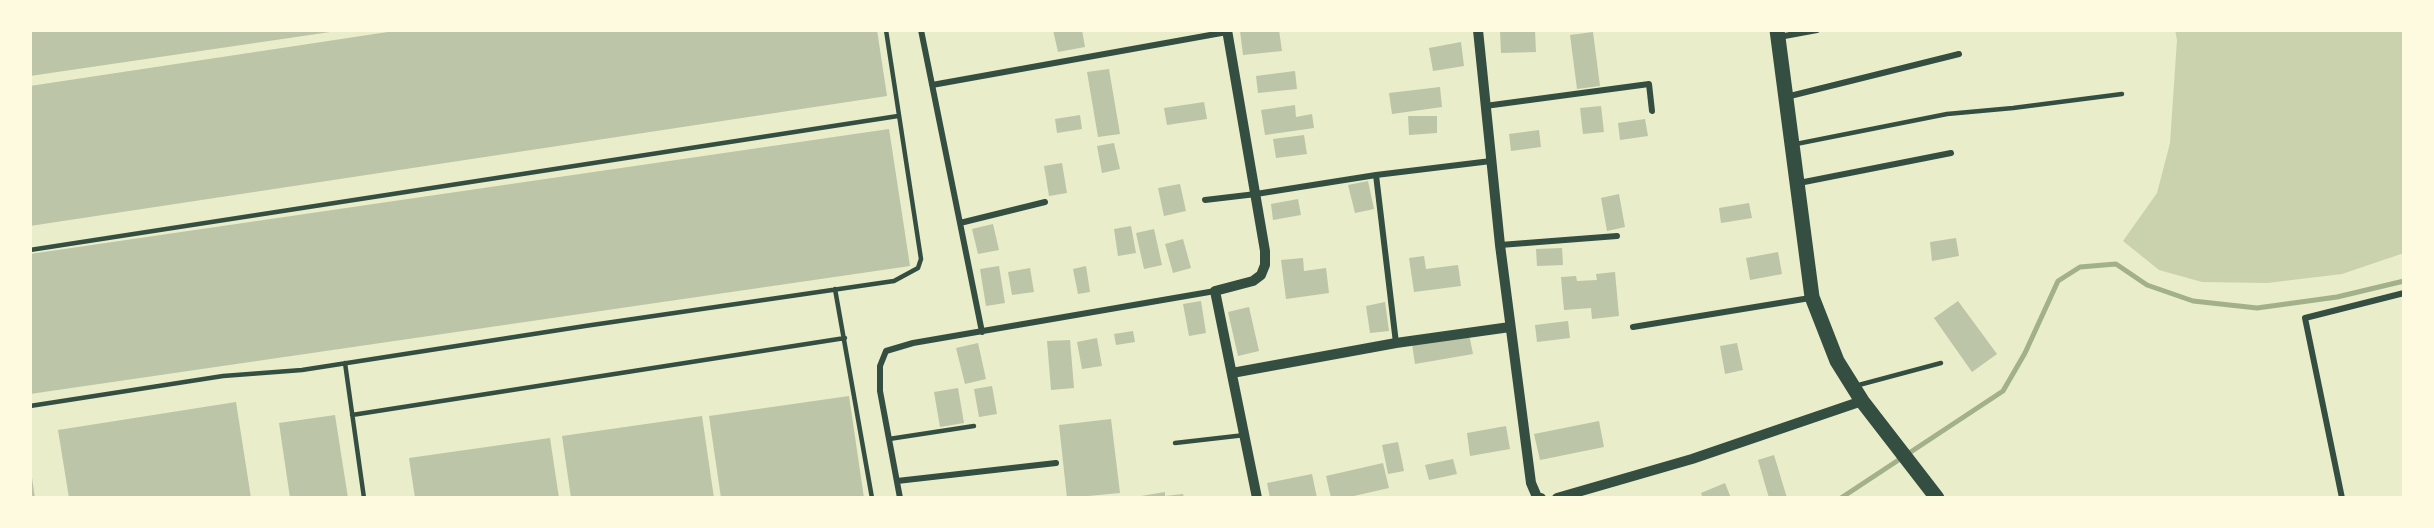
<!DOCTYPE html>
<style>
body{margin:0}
#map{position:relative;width:2434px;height:528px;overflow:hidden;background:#e9edc9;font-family:"Work Sans",sans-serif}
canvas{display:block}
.frame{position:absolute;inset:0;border:32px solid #fefae0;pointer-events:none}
</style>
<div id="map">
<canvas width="2434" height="528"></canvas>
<div class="frame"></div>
</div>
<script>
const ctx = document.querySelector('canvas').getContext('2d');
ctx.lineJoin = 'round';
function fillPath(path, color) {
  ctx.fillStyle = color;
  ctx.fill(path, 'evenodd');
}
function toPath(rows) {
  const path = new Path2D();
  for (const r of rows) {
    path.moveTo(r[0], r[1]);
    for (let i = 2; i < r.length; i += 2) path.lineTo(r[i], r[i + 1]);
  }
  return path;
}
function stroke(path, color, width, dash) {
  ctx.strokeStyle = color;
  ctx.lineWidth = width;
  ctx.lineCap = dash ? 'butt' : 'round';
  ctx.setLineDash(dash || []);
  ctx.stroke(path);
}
const green = toPath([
 [2175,30,2404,30,2404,253,2342,274,2267,283,2202,282,2159,270,2123,241,2157,193,2170,143,2177,40]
]);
const stream = toPath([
 [1841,498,2003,391,2025,353,2058,281,2080,267,2116,264,2147,285,2193,301,2257,308,2337,297,2404,281]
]);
const building = toPath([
 [30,30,337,30,337,31,30,76],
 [401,30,877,30,887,96,30,226,30,86],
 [1053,30,1082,30,1085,47,1058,52],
 [1246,30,1279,30,1282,51,1243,55,1240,31],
 [1500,30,1535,30,1536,52,1501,53],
 [1593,32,1600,86,1577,89,1570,35],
 [1461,42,1464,66,1433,71,1429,48],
 [1109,69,1120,134,1098,137,1087,72],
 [1295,71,1297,89,1258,93,1256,76],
 [1440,87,1442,107,1392,114,1389,93],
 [1204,102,1207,119,1167,125,1164,108],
 [1295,105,1296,117,1312,114,1314,128,1265,135,1261,110],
 [1601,106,1604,132,1583,134,1580,108],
 [1080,115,1082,129,1057,133,1055,119],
 [1408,116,1437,116,1437,133,1409,135],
 [1645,119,1648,136,1620,140,1618,123],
 [889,129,910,266,30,394,30,254],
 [1539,130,1541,147,1511,151,1509,134],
 [1304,135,1307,154,1276,158,1273,139],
 [1114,143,1120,169,1102,173,1097,146],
 [1062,163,1067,193,1049,196,1044,166],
 [1368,181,1374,209,1355,213,1348,185],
 [1180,184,1186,211,1164,216,1158,188],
 [1619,194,1625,227,1607,231,1601,198],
 [1298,199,1301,215,1273,220,1271,204],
 [1749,203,1752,218,1721,223,1719,208],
 [993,224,999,250,978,254,972,229],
 [1131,226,1136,253,1118,256,1114,229],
 [1154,229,1162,265,1144,269,1136,233],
 [1956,238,1959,256,1932,261,1930,242],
 [1183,239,1191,268,1173,273,1165,244],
 [1562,248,1563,265,1537,266,1536,249],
 [1778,252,1782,274,1750,280,1746,258],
 [1424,256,1426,269,1458,265,1461,286,1414,292,1409,258],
 [1303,258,1304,271,1326,268,1329,293,1286,299,1281,260],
 [999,266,1005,303,986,306,980,269],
 [1086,266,1090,292,1078,294,1073,269],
 [1030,268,1034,292,1012,295,1008,272],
 [1615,272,1619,316,1592,319,1591,308,1564,310,1561,277,1576,276,1577,281,1597,280,1596,274],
 [1201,301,1206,333,1189,336,1183,304],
 [1958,301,1997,354,1972,372,1934,318],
 [1385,302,1389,331,1370,333,1366,306],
 [1249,307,1259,351,1238,356,1228,312],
 [1568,321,1570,338,1537,342,1535,325],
 [1133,331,1135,342,1116,345,1114,334],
 [1469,334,1473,354,1415,364,1412,344],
 [1097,338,1102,366,1082,369,1077,342],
 [1070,340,1074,388,1051,390,1047,341],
 [978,343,986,379,965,384,956,348],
 [1737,343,1743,370,1725,374,1720,346],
 [992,386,997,414,979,417,974,389],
 [958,388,964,423,940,427,934,392],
 [849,396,864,498,721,498,709,416],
 [236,402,251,498,69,498,58,430],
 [335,415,348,498,290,498,279,423],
 [702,416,714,498,571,498,562,436],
 [1111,419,1120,493,1067,498,1059,425],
 [1599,421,1604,447,1540,460,1534,434],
 [1506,426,1510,449,1470,456,1467,433],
 [550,438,559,498,415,498,409,458],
 [1398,442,1404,471,1388,474,1382,445],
 [1774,455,1787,498,1769,498,1758,460],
 [1453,459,1457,474,1429,480,1425,465],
 [1383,463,1389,488,1345,498,1331,498,1326,476],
 [31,471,35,498,30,498],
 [1312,474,1317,498,1270,498,1267,483],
 [1725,483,1731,498,1703,498,1701,493],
 [1165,492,1165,496,1183,494,1184,498,1141,498,1141,496]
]);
const service = toPath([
 [1796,144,1947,114,2013,108,2122,94],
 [30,250,898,116],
 [835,289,872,498],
 [345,363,364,498],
 [1855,386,1941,363],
 [30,406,223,376,302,370,585,326,894,281,918,268,921,259,886,30],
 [352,415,845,338],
 [889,439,974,426],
 [1175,443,1245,435]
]);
const minor = toPath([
 [921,30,982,332],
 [1779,37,1817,30],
 [932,85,1227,32],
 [1786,97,1959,54],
 [1485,106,1649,84,1652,111],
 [1376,175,1396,343],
 [1799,183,1951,153],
 [1205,200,1256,194,1376,175,1491,161],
 [960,223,1045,202],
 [1500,245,1617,236],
 [1633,327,1810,298],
 [897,481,1056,463],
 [900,498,880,391,880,366,886,351,913,343,1215,291],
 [2342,498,2305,318,2404,293]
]);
const tertiary = toPath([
 [1227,30,1265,251,1265,265,1261,275,1253,281,1215,291,1257,498],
 [1478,30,1500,245,1531,483,1537,497,1541,498],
 [1232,373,1396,343,1510,327],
 [1557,498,1692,459,1862,401]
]);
const primary = toPath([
 [1777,30,1812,297,1837,361,1862,401,1937,498]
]);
fillPath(green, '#cad2ad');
stroke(stream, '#a3b18a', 5);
fillPath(building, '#bcc5a7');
stroke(service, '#344e41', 4.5);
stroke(minor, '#344e41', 6);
stroke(tertiary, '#344e41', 10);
stroke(primary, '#344e41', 15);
</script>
